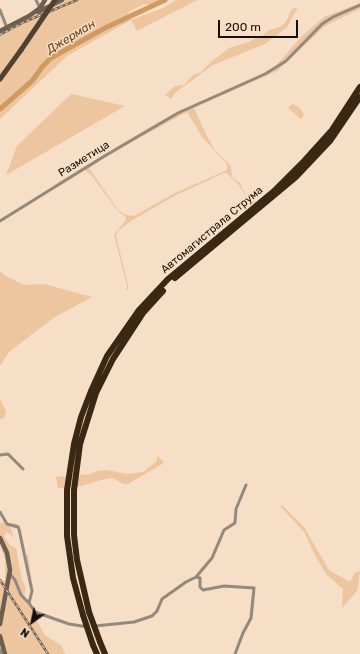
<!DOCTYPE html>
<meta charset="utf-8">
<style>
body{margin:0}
#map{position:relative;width:360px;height:654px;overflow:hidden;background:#f7dec6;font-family:Rubik,sans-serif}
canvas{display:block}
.north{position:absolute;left:12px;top:602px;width:40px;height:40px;-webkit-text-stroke:3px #f7dec6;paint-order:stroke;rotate:213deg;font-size:11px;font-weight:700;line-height:16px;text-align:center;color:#150d06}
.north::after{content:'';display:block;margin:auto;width:14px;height:18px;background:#150d06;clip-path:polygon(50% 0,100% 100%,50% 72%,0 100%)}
.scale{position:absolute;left:218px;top:20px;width:80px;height:18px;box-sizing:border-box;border:2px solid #150d06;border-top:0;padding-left:5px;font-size:12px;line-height:14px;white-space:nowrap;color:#150d06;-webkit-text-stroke:3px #f7dec6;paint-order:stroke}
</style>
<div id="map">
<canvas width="360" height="654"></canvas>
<div class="north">N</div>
<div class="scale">200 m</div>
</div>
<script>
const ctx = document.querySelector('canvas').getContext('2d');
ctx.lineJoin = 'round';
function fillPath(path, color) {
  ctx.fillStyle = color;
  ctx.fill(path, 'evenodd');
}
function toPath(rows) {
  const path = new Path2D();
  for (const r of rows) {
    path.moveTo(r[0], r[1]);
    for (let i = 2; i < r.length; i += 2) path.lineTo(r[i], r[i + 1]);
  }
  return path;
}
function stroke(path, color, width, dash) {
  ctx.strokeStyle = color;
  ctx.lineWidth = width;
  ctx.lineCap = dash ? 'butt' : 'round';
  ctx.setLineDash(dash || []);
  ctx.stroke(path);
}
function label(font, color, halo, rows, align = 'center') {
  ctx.font = font + ' Rubik,sans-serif';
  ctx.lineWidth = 3;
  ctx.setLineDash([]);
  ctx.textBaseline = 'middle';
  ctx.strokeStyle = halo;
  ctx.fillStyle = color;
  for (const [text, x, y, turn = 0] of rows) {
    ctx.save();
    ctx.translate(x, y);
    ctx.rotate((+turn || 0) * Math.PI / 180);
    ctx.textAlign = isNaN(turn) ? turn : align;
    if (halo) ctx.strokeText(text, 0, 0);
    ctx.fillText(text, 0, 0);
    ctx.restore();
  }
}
const green = toPath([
 [62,0,159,0,153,5,144,4,128,12,131,20,163,8,176,0,197,0,137,31,131,20,67,56,0,119,0,37,17,28,16,23],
 [360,3,360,9,325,26,277,71,194,108,207,136,214,149,228,163,231,167,232,177,240,183,248,200,257,202,273,190,277,190,284,196,274,191,258,203,250,203,238,184,228,174,224,173,174,196,131,221,119,230,116,236,129,289,126,290,127,285,114,235,125,221,126,217,118,211,92,176,85,170,56,188,54,185,131,138,181,110,260,76,275,67,301,37,324,17],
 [187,112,203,138,227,164,227,170,173,194,134,216,126,215,118,210,89,168,122,147],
 [298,7,287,27,265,44,213,65,176,92,171,99,165,95,175,86,184,85,193,75,201,72,211,62,229,48,249,42,259,36,262,36,269,30,280,27,286,22,292,9],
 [71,94,125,106,6,175,17,146],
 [292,104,300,108,304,115,301,119,288,108],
 [0,271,4,275,24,285,44,284,92,297,55,317,31,335,9,352,0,366],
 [0,399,6,411,4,418,0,419],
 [157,455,164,462,162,464,128,484,123,484,113,478,105,479,81,486,58,488,56,477,91,474,97,471,107,470,127,474,143,472,157,461],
 [282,505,304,527,329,570,350,582,355,573,360,571,357,591,342,608,343,589,326,574,316,557,304,532,280,506],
 [6,522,7,524,14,523,19,525,25,554,28,555,33,589,30,608,43,632,46,636,61,645,65,654,3,654,0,649,0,579,2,582,5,580,5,559,0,545,0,523],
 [10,526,18,527,32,591,29,601,24,596,26,588,22,580,16,548,10,545,4,536,7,532,14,537]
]);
const river = toPath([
 [0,109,32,81,43,66,51,58,105,28,165,0]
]);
const street = toPath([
 [36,0,40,8],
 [0,10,7,28],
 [0,221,103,157,178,113,265,74,286,61,322,24,333,17,360,5],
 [0,455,8,454,23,469],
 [0,512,7,524,18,527,19,529,32,591,29,603],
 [10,574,15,580,21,595,29,603,35,612,69,624,88,627],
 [196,577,200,578,200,587,203,590,224,586,254,588,251,618,243,633,235,654],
 [95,626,134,622,152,616,157,611,162,599,186,582,196,577,212,558,224,530,235,523,236,509,246,485],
 [0,650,2,654]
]);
const secondary = toPath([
 [38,12,62,0],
 [0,31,29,16,40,8,45,0],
 [0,538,7,553,10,570,0,624],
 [0,636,5,654]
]);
const primary = toPath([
 [0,79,21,50]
]);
const highway = toPath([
 [175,278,296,177,330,141,360,97],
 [89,612,77,560,74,535,74,490,80,444,96,393,113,359,143,313,163,291],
 [83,615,73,578,67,536,67,490,74,444,81,417,91,391,107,356,139,310,168,279,274,191,304,161,332,130,360,87],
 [100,642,105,654],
 [93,645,97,654]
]);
const rail = toPath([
 [0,35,24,22,77,0],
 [0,580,48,654]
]);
const primaryBridge = toPath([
 [21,50,55,0]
]);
const highwayBridge = toPath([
 [89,612,100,642],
 [83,615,93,645]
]);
const streetNames = [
 ["Разметица",84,159,-32],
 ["Автомагистрала Струма",212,230,-40]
];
const waterNames = [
 ["Джерман",71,37,-31]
];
fillPath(green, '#edc59e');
stroke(river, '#d09962', 5);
stroke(street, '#93897f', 3);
stroke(secondary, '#6d5e50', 4.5);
stroke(primary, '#524130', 5);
stroke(highway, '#3b2814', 6);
stroke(rail, '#766759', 2.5);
stroke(rail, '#f7dec6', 1, [3]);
stroke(primaryBridge, '#524130', 5);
stroke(highwayBridge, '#3b2814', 6);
label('11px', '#150d06', '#f7dec6', streetNames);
label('italic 12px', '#6d471d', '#f7dec6', waterNames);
</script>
